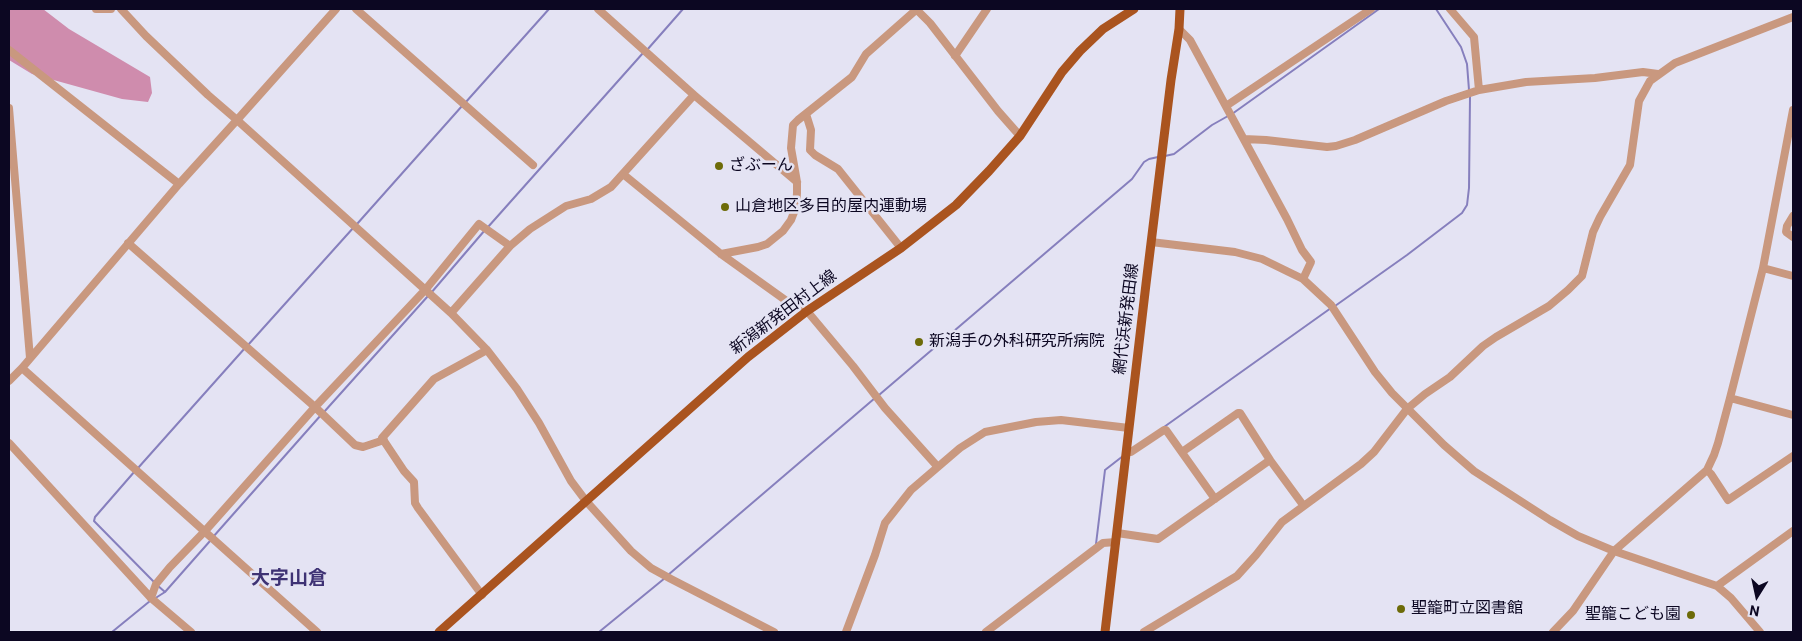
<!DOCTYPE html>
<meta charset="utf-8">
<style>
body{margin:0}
#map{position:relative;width:1802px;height:641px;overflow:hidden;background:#e4e3f3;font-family:Roboto,sans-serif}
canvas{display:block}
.frame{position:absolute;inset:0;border:10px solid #0c0722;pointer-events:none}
.north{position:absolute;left:1732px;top:571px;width:50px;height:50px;-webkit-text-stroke:4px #e4e3f3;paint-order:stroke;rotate:190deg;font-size:14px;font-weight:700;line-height:20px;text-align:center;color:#0c0722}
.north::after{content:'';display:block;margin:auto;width:18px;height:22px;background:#0c0722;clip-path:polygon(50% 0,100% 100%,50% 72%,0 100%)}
</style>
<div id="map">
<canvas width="1802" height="641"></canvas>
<div class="frame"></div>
<div class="north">N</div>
</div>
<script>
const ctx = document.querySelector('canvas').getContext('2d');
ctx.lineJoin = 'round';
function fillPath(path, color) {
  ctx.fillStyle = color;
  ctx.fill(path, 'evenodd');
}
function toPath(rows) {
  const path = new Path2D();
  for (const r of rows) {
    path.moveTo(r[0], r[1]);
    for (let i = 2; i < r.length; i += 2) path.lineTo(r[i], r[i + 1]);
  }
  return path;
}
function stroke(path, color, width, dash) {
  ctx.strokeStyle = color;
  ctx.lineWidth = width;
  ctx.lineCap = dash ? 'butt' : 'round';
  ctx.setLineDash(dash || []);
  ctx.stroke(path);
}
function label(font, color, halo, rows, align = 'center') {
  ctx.font = font + ' Roboto,"Noto Sans JP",sans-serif';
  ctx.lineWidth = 5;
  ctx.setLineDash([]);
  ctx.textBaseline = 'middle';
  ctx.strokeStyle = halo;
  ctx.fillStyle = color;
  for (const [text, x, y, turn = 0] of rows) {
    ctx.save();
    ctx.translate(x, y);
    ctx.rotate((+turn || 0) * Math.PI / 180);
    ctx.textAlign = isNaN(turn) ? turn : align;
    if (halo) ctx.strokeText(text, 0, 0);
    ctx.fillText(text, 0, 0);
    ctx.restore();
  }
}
const forest = toPath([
 [9,9,43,9,69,29,150,77,152,93,148,102,122,99,32,74,9,60]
]);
const stream = toPath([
 [1436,9,1461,47,1467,64,1469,90],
 [647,50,683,9],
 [465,103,549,9],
 [1232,114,1379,9],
 [1165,156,1174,154,1212,125,1228,116],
 [357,224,462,106],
 [488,227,643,53],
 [431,293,485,230],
 [1335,306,1407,255,1462,213,1467,205,1469,188,1470,97],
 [248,345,354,227],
 [879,395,1132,179,1144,162,1149,159,1158,157],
 [324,412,428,296],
 [1164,427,1331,308],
 [138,468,245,348],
 [135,471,95,517,94,521,154,582],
 [213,537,321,415],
 [1096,544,1105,470,1123,456],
 [668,575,875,398],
 [157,585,165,592],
 [154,599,165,592,210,541],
 [112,632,150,601],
 [599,632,665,578]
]);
const minor = toPath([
 [96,9,111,9],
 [336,9,237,120,451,313],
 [356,9,533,165],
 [598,9,694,95,797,182],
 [916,9,930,23,998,111,1020,136],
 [1450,9,1474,37,1479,90],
 [1179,29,1190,40,1287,219,1302,250,1311,262,1303,279],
 [9,50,179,184],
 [955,56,987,9],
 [694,95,611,187,591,199,566,206,530,229,510,246,451,313,487,350,517,389,539,423,571,481,586,501,631,551,651,568,671,579,774,632],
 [1226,106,1371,9],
 [9,108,30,358],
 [806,114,811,130,810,150,815,155,838,169,901,248],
 [1244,139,1266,140,1327,147,1336,146,1355,140,1446,101,1479,90,1526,82,1595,78,1643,72,1658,74],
 [623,174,721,254,788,302,807,311,853,366,885,408,937,466],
 [1793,216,1787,226,1786,232,1793,237],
 [1151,242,1235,252,1262,259,1303,279,1331,305,1375,372,1392,393,1444,445,1474,471,1550,520,1578,536,1614,551,1717,586,1731,598,1760,632],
 [128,243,315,407,355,445,363,447,384,440],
 [721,254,758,247,767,244,783,231,791,220,796,207,797,193,797,182,791,148,793,125,798,120,852,77,866,54,917,9],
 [1763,268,1793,276],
 [22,368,317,632],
 [9,381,22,368,179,184,237,120,208,95,146,36,121,9],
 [1730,398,1793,415],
 [9,443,151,598,191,632],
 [1127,452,1131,452,1164,430,1166,430,1215,499],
 [1182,452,1238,413,1240,413,1270,460],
 [1707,470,1711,474,1728,500,1793,456],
 [1117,533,1158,539,1270,460,1303,505],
 [1717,586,1793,531],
 [482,595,418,508,415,503,414,482,404,471,382,438,434,379,487,350],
 [151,598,156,584,170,567,205,531,315,407,426,289,479,224,510,246],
 [846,632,875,555,885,523,911,490,960,448,985,432,1036,422,1061,420,1129,428],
 [986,632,1103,543,1116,542],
 [1144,632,1237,576,1256,555,1282,522,1361,464,1374,452,1407,409,1425,394,1450,377,1483,346,1496,337,1549,306,1568,290,1582,276,1593,232,1600,217,1630,165,1639,101,1650,81,1675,63,1793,17],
 [1553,632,1573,611,1614,551,1707,470,1714,455,1718,443,1730,398,1763,268,1793,110]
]);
const major = toPath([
 [439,632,748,357,807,311,901,248,956,205,989,171,1020,136,1062,72,1080,51,1103,29,1134,9],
 [1105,632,1146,284,1171,80,1179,29,1180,9]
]);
const markers = [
 [719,166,5,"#6d6b08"],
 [725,207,5,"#6d6b08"],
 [919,342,5,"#6d6b08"],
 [1401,609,5,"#6d6b08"],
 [1691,615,5,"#6d6b08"]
];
const poiNames = [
 ["ざぶーん",729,166],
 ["山倉地区多目的屋内運動場",735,207],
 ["新潟手の外科研究所病院",929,342],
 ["聖籠町立図書館",1411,609],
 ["聖籠こども園",1681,615,"right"]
];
const streetNames = [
 ["新潟新発田村上線",784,313,-37],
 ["網代浜新発田線",1127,319,-83]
];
const quarterNames = [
 ["大字山倉",289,579]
];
fillPath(forest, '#cf8cad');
stroke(stream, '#867fbd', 2);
stroke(minor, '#c9987f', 8);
stroke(major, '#aa541f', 9);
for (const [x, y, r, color] of markers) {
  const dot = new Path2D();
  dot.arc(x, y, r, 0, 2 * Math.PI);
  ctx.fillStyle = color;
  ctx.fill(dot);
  stroke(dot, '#e4e3f3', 2);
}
label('16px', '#0c0722', '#e4e3f3', poiNames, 'left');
label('16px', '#0c0722', '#e4e3f3', streetNames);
label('bold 19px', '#3e3274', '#e4e3f3', quarterNames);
</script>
